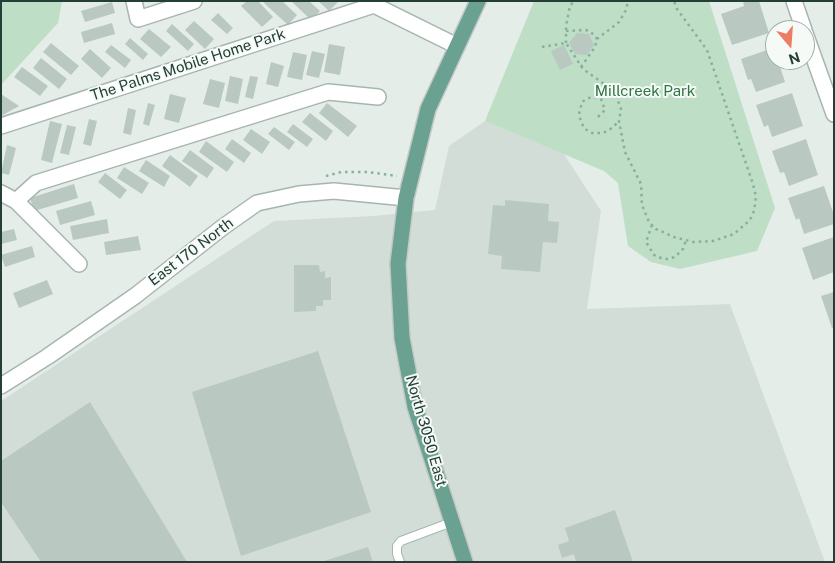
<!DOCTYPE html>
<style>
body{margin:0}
#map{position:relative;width:835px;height:563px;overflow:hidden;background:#e5ede9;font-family:"Public Sans",sans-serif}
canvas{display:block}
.frame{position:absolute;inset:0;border:2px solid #243f36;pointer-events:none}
.north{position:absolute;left:765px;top:20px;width:50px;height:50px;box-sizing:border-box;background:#f5faf7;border:1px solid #a1afaa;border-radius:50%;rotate:162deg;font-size:14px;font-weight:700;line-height:20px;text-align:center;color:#243f36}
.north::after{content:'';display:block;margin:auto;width:18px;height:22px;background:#ed7c63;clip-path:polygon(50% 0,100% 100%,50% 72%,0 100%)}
</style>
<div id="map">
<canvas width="835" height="563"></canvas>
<div class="frame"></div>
<div class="north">N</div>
</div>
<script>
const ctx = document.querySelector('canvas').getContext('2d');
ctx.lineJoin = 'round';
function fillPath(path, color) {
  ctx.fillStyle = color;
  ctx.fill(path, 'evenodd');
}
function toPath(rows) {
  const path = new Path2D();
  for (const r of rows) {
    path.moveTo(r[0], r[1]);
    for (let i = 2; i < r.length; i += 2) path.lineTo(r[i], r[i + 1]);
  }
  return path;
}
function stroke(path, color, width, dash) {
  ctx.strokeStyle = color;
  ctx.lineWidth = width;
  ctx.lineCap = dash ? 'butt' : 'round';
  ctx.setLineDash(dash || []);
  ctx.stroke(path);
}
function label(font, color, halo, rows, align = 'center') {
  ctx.font = font + ' "Public Sans",sans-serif';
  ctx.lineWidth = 4;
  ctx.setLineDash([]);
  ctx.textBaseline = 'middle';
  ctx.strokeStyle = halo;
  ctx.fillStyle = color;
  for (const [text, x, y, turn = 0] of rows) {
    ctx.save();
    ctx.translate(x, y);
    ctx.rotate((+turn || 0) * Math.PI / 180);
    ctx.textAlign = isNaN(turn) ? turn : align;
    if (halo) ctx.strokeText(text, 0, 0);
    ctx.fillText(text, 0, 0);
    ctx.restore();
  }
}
const built = toPath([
 [485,121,564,154,601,211,587,309,730,304,825,562,1,562,1,401,274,221,373,216,435,210,449,146]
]);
const green = toPath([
 [1,1,62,1,58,23,1,85],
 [534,1,709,1,775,208,757,251,680,269,651,262,628,246,618,183,604,171,485,121]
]);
const building = toPath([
 [247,1,258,1,273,17,262,27,241,6],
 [265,1,282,1,297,15,288,25,264,3],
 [291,1,309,1,320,11,311,20],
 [318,1,337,1,338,2,329,11],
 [743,1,759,1,769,33,732,45,721,14,744,6],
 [112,2,115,13,85,22,81,11],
 [218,13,233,28,227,34,211,20],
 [194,21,214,39,205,49,185,30],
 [112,23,115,34,84,43,81,32],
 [172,24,194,44,188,51,166,31],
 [149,29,171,47,161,57,140,39],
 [577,33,589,34,594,45,587,55,575,54,569,43],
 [130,38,148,54,143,60,125,44],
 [51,43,79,66,71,75,43,52],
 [329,44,345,47,340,75,324,72],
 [111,45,131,60,125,68,105,52],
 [564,45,573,64,560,70,551,51],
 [773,48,775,60,778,60,785,82,756,92,751,79,748,80,741,59],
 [90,49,111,68,102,78,81,59],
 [312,51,325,54,319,78,306,75],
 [293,52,307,55,302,80,287,77],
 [41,58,67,79,59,89,33,68],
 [271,62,284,66,278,87,266,84],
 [22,67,48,86,40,96,14,77],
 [230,76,243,79,238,104,225,101],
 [250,76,258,77,253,99,245,97],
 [210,79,225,83,219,108,203,104],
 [792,93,803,126,772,137,768,125,764,127,756,105],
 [1,94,19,106,1,116],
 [170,94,186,98,179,123,164,119],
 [148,103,155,105,149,126,143,124],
 [327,103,357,126,348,137,319,113],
 [128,108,136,110,131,135,123,133],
 [310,113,333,131,326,141,302,122],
 [89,119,97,121,91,146,83,144],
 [50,121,62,124,52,163,41,160],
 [293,124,313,139,307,147,287,132],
 [67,125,76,127,69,155,60,153],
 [274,127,295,142,289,150,268,134],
 [251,129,270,142,262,154,243,140],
 [232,139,251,153,244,163,225,149],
 [806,139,818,175,789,186,784,172,780,173,772,151],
 [206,141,234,162,227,172,199,152],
 [7,145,16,148,9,175,1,173],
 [190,150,214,168,207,178,182,161],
 [170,155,198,176,190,187,162,166],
 [146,160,170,176,164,187,139,171],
 [124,167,149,183,142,194,117,178],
 [105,173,127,190,120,199,98,182],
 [74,184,78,198,34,211,30,198],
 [824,186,834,215,834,224,804,234,799,218,796,220,788,198],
 [505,200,549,204,548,221,559,222,557,243,543,242,540,272,501,269,502,256,488,254,493,205,505,206],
 [91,201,95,215,60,225,56,211],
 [107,219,109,233,73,240,70,226],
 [14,229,17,240,1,244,1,232],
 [138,236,141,250,106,255,104,242],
 [834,237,834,272,813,280,802,248],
 [32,246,35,257,5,267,1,255],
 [294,265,319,265,320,272,325,271,325,278,331,277,331,300,323,300,323,306,316,306,316,311,294,312],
 [47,280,53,294,19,308,13,293],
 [834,292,834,327,832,328,821,296],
 [318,351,371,512,241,556,192,392],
 [90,402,187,562,41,562,1,502,1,461],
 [615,510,633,562,576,562,574,554,562,558,558,545,569,541,565,528],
 [368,547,373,562,324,562,324,561]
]);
const path = toPath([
 [566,31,586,30,591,32,597,39],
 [566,43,566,26,570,6,574,1],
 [542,47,566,43,583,69,607,86,617,98,621,109,619,121,625,152,641,184,642,205,649,222,656,229,674,237,693,242,713,241,734,234,750,220,754,211,756,197,753,184,707,50,677,9,674,1],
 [581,67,595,47,597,39,619,22,626,10,628,1],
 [598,117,605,110,601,99,596,97,588,98,582,102,579,114,581,122,585,129,592,133,603,133,612,128,619,121],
 [326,176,341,172,368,172,397,176],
 [652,225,646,242,654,255,661,258,667,259,675,257,683,249,686,240]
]);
const lane = toPath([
 [400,562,397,554,397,546,401,541,452,522]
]);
const street = toPath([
 [134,1,138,19,194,1],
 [372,1,374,5,457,46],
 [794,1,804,30],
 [805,33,834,114],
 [1,126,374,5],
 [1,193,16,201,79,264],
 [16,201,36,183,328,92,378,97],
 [1,386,47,357,135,296,223,227,257,203,299,194,334,191,406,198]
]);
const primary = toPath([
 [465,562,415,407,402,338,398,264,406,198,428,109,478,1]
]);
const streetNames = [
 ["The Palms Mobile Home Park",188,65,-18],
 ["East 170 North",191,252,-37],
 ["North 3050 East",426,431,74]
];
const parkNames = [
 ["Millcreek Park",645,91]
];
fillPath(built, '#d3ddd8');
fillPath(green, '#bedec5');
fillPath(building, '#bac8c2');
stroke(lane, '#a7b5b0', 10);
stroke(street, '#a7b5b0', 18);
stroke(primary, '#c2c9c7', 18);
stroke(path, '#86b0a0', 2.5, [2.5, 4]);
stroke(lane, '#fff', 8);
stroke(street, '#fff', 15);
stroke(primary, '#6ba190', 15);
label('15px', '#243f36', '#f5faf7', streetNames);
label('15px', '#2f7546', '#f5faf7', parkNames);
</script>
